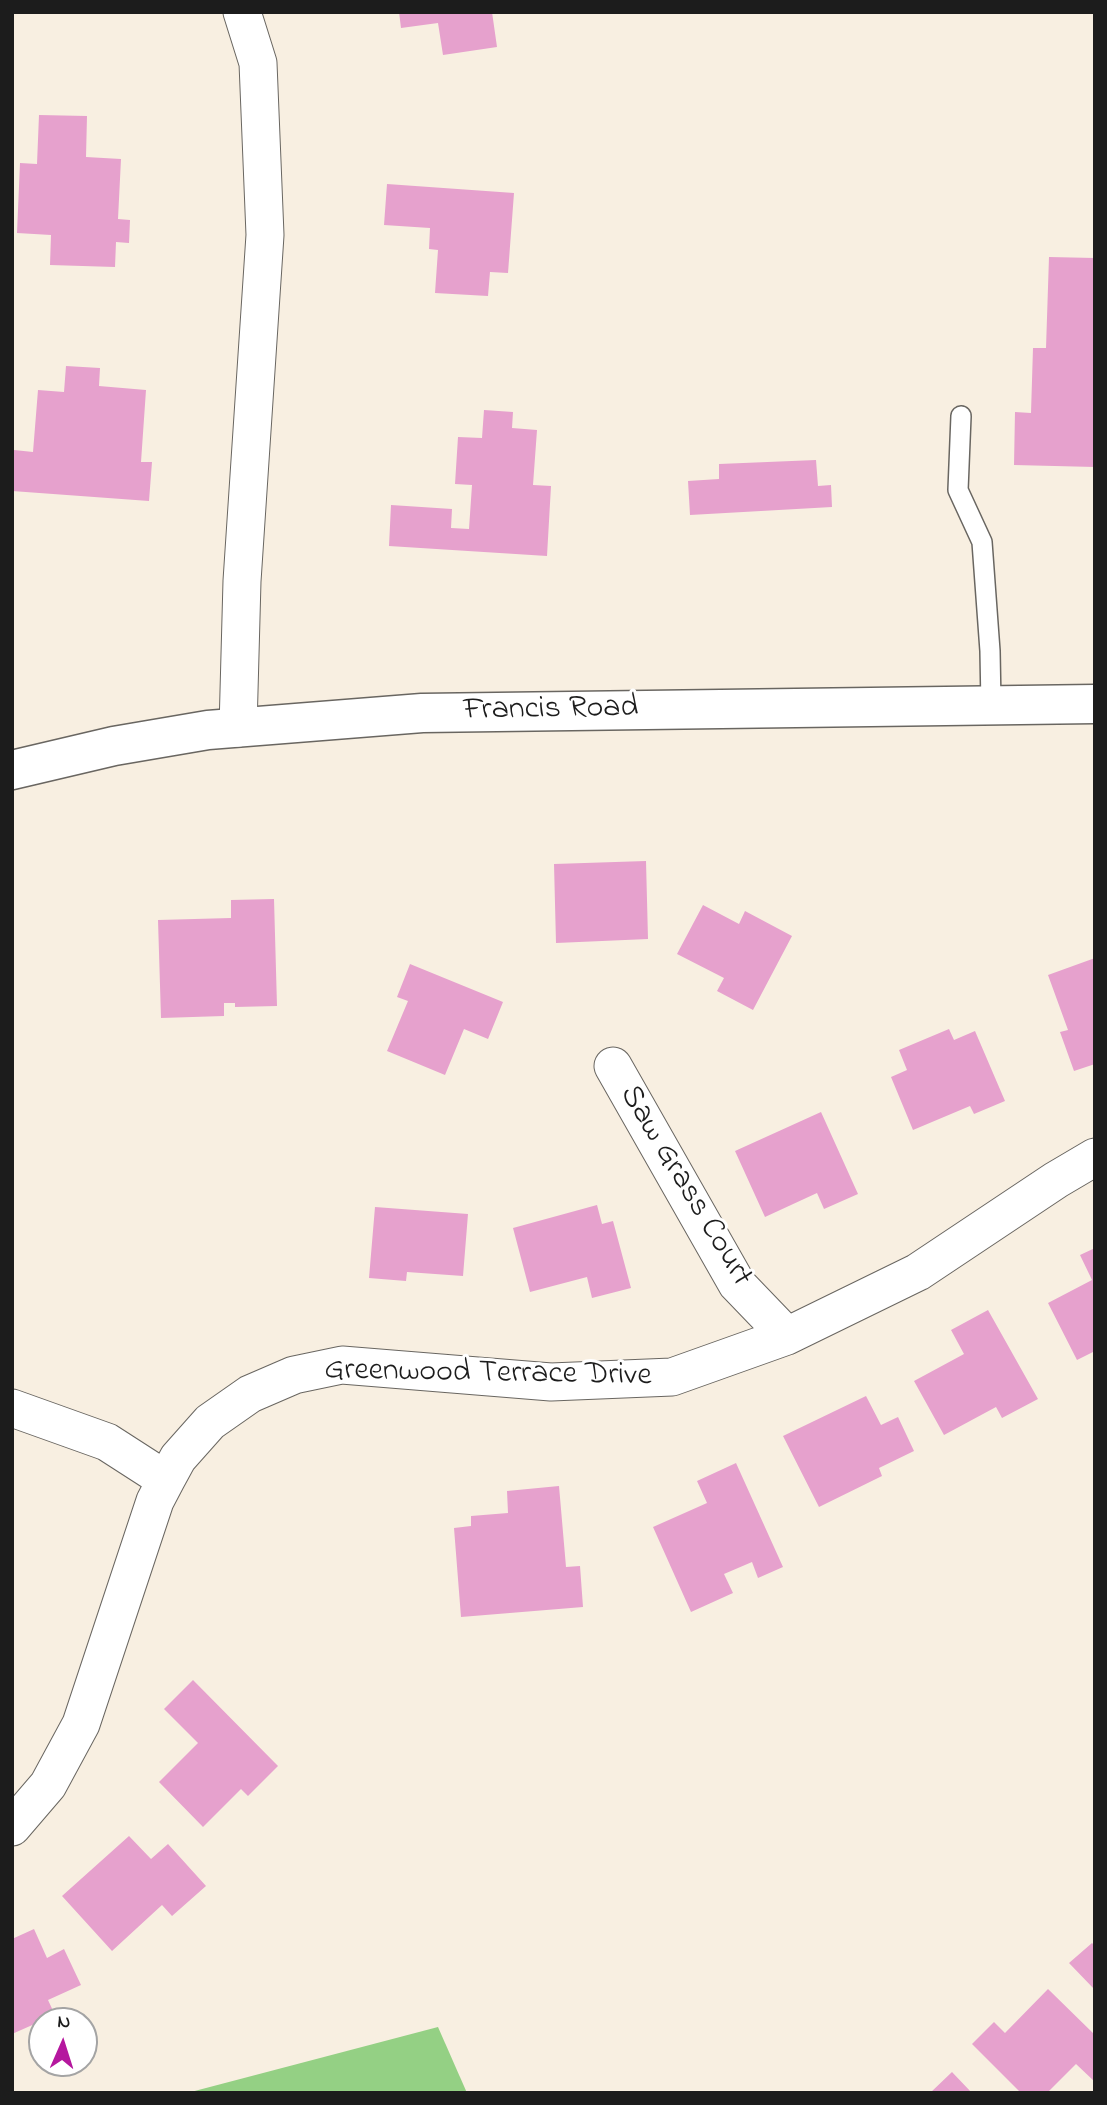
<!DOCTYPE html>
<style>
body{margin:0}
#map{position:relative;width:1107px;height:2105px;overflow:hidden;background:#f8efe1;font-family:"Indie Flower",sans-serif}
canvas{display:block}
.frame{position:absolute;inset:0;border:14px solid #1c1c1c;pointer-events:none}
.north{position:absolute;left:28px;top:2007px;width:70px;height:70px;box-sizing:border-box;background:#fff;border:2px solid #a4a4a4;border-radius:50%;rotate:3deg;font-size:19px;font-weight:700;line-height:28px;text-align:center;color:#1c1c1c}
.north::after{content:'';display:block;margin:auto;width:24px;height:32px;background:#b5179e;clip-path:polygon(50% 0,100% 100%,50% 72%,0 100%)}
</style>
<div id="map">
<canvas width="1107" height="2105"></canvas>
<div class="frame"></div>
<div class="north">N</div>
</div>
<script>
const ctx = document.querySelector('canvas').getContext('2d');
ctx.lineJoin = 'round';
function fillPath(path, color) {
  ctx.fillStyle = color;
  ctx.fill(path, 'evenodd');
}
function toPath(rows) {
  const path = new Path2D();
  for (const r of rows) {
    path.moveTo(r[0], r[1]);
    for (let i = 2; i < r.length; i += 2) path.lineTo(r[i], r[i + 1]);
  }
  return path;
}
function stroke(path, color, width, dash) {
  ctx.strokeStyle = color;
  ctx.lineWidth = width;
  ctx.lineCap = dash ? 'butt' : 'round';
  ctx.setLineDash(dash || []);
  ctx.stroke(path);
}
function label(font, color, halo, rows, align = 'center') {
  ctx.font = font + ' "Indie Flower",sans-serif';
  ctx.lineWidth = 6;
  ctx.setLineDash([]);
  ctx.textBaseline = 'middle';
  ctx.strokeStyle = halo;
  ctx.fillStyle = color;
  for (const [text, x, y, turn = 0] of rows) {
    ctx.save();
    ctx.translate(x, y);
    ctx.rotate((+turn || 0) * Math.PI / 180);
    ctx.textAlign = isNaN(turn) ? turn : align;
    if (halo) ctx.strokeText(text, 0, 0);
    ctx.fillText(text, 0, 0);
    ctx.restore();
  }
}
const green = toPath([
 [438,2027,467,2093,187,2093]
]);
const building = toPath([
 [399,12,492,12,497,47,443,55,438,23,401,28],
 [39,115,87,116,86,157,121,159,118,219,130,220,129,243,116,242,115,267,50,265,51,235,17,233,20,163,37,164],
 [387,184,514,193,508,273,490,272,488,296,435,293,438,250,429,249,430,228,384,225],
 [1049,257,1095,258,1095,467,1014,465,1015,412,1031,413,1033,348,1046,348],
 [66,366,100,368,99,386,146,390,141,462,152,462,149,501,12,491,14,450,33,452,38,390,64,392],
 [484,410,513,412,512,428,537,430,533,485,551,486,547,556,389,546,391,505,452,509,451,528,469,529,472,485,455,484,458,437,482,438],
 [816,460,818,486,831,485,832,507,690,515,688,481,719,479,719,464],
 [646,861,648,939,556,943,554,864],
 [274,899,277,1006,235,1007,235,1003,224,1003,224,1016,161,1018,158,920,231,918,231,900],
 [703,905,739,924,745,911,792,936,753,1010,717,991,724,978,677,954],
 [1095,958,1095,1064,1074,1071,1060,1032,1068,1030,1048,975],
 [410,964,503,1002,488,1039,464,1029,445,1075,387,1051,408,1001,397,997],
 [949,1029,954,1040,975,1031,1005,1101,974,1114,970,1106,913,1130,891,1077,907,1070,899,1050],
 [821,1112,858,1194,824,1209,817,1193,765,1217,735,1151],
 [597,1205,602,1224,613,1221,631,1288,592,1298,587,1277,530,1292,513,1228],
 [375,1207,468,1214,463,1276,407,1272,406,1281,369,1278],
 [1095,1248,1095,1351,1077,1360,1048,1303,1092,1280,1080,1255],
 [988,1310,1038,1399,1002,1418,996,1407,944,1435,914,1381,964,1354,951,1330],
 [866,1396,881,1425,898,1417,914,1451,879,1468,882,1476,819,1507,783,1436],
 [736,1463,783,1567,758,1578,752,1562,724,1574,733,1593,691,1612,653,1527,707,1503,697,1481],
 [559,1486,566,1567,580,1566,583,1607,461,1617,454,1528,471,1526,471,1516,508,1513,507,1491],
 [193,1680,278,1766,248,1796,241,1789,203,1827,159,1782,198,1743,164,1709],
 [129,1836,151,1859,168,1844,206,1886,172,1916,162,1905,112,1951,62,1896],
 [34,1929,47,1958,64,1949,81,1985,48,2000,55,2015,12,2034,12,1939],
 [1092,1943,1095,1946,1095,1990,1069,1963],
 [1048,1989,1095,2035,1095,2082,1076,2064,1047,2093,1021,2093,972,2044,994,2022,1005,2033],
 [952,2072,972,2093,930,2093]
]);
const lane = toPath([
 [961,416,958,490,982,542,990,651,991,705]
]);
const street = toPath([
 [238,728,242,581,265,235,258,63,242,12],
 [613,1066,737,1284,787,1336],
 [12,1408,107,1442,166,1480],
 [12,1827,48,1785,81,1724,155,1501,166,1480,178,1458,210,1422,250,1394,294,1375,342,1365,551,1382,672,1377,787,1336,918,1272,1056,1180,1095,1157]
]);
const secondary = toPath([
 [12,770,114,746,208,730,422,713,1095,704]
]);
const streetNames = [
 ["Francis Road",551,711,-1],
 ["Saw Grass Court",684,1187,59],
 ["Greenwood Terrace Drive",488,1375,1]
];
fillPath(green, '#94d084');
fillPath(building, '#e6a1cd');
stroke(lane, '#696661', 22);
stroke(street, '#696661', 39);
stroke(secondary, '#696661', 41);
stroke(lane, '#fff', 19);
stroke(street, '#fff', 37);
stroke(secondary, '#fff', 38);
label('32px', '#1c1c1c', '#fff', streetNames);
</script>
